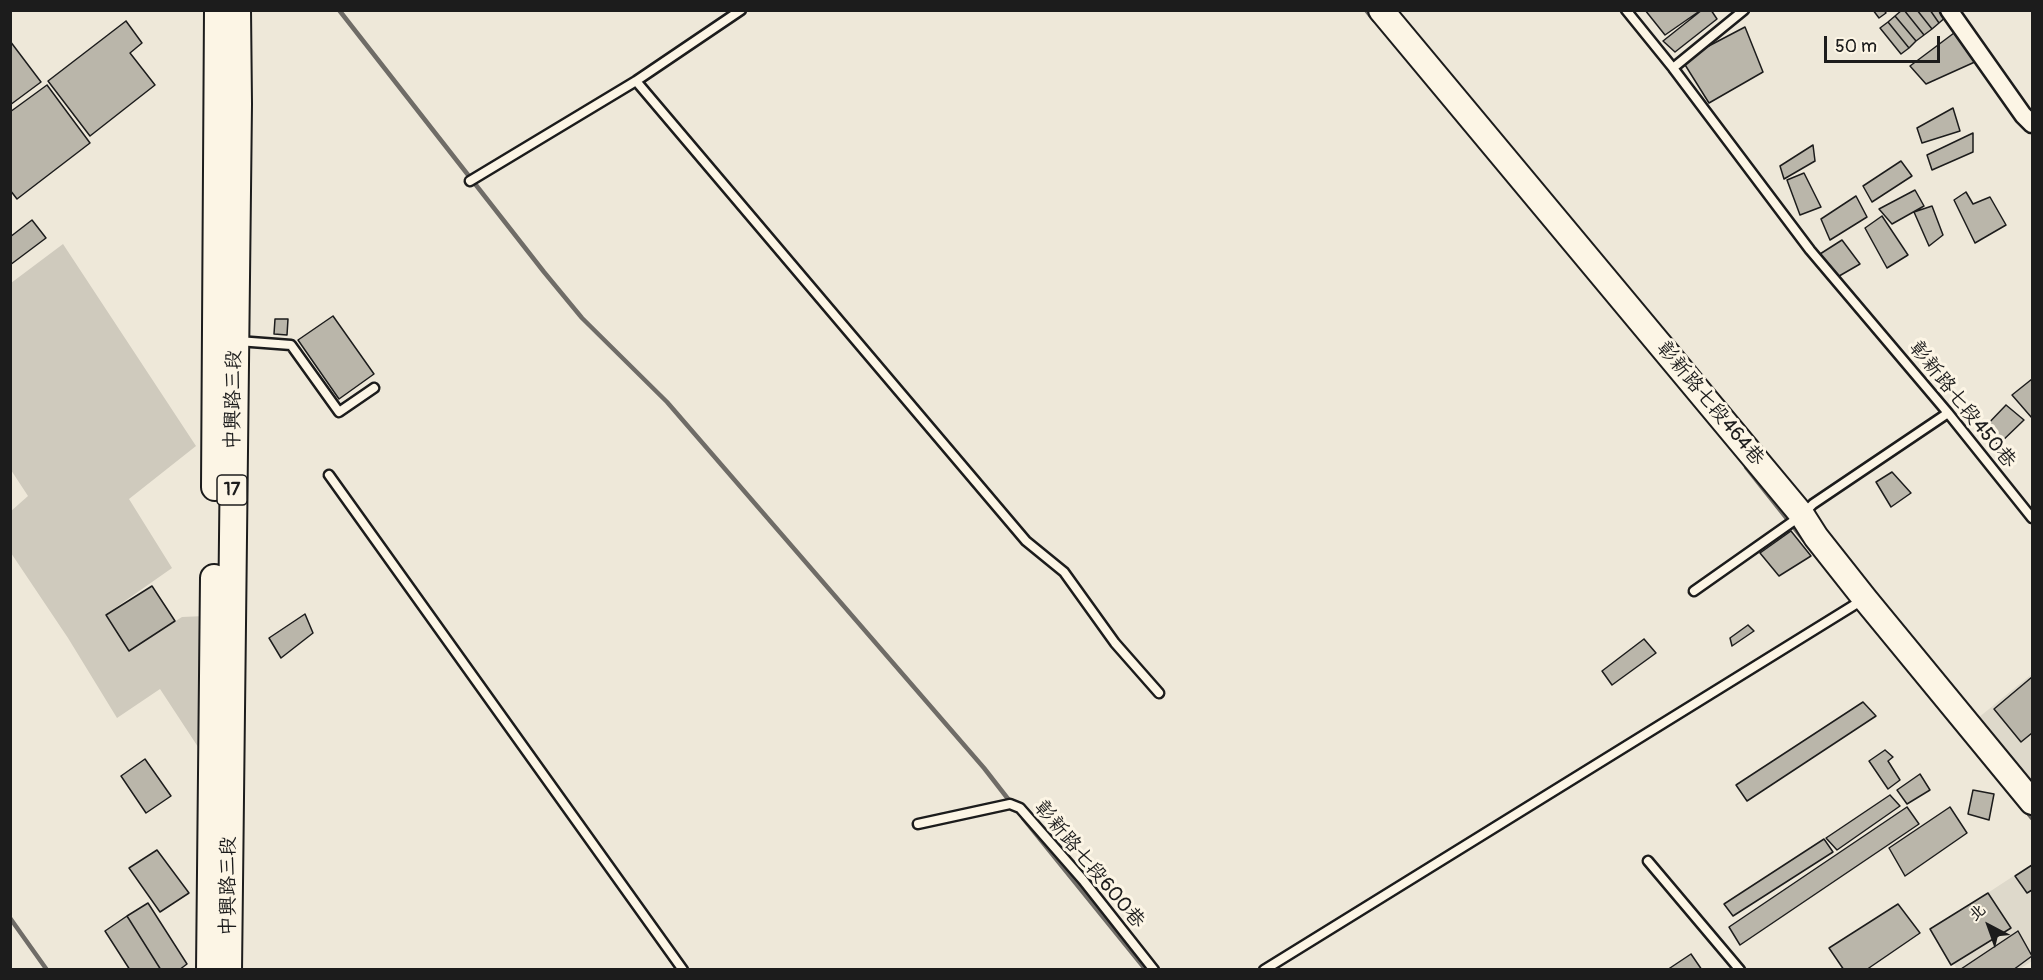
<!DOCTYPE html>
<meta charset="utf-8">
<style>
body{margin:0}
#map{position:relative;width:2043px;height:980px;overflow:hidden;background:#eee8d9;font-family:Pangolin,"LXGW WenKai TC",sans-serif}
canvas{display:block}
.frame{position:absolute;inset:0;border:12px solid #1c1c1c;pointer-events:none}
.north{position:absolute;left:1959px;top:896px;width:60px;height:60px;-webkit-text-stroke:4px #fcf5e5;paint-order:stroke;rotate:319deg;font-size:16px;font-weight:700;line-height:24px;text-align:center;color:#1c1c1c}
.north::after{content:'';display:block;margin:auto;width:21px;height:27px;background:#1c1c1c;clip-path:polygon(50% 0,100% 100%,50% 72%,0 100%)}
.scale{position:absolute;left:1824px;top:36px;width:116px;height:27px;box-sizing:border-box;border:3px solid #1c1c1c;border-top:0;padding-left:8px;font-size:18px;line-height:21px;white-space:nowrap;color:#1c1c1c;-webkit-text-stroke:4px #fcf5e5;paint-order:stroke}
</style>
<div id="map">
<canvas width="2043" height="980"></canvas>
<div class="frame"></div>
<div class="north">北</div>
<div class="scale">50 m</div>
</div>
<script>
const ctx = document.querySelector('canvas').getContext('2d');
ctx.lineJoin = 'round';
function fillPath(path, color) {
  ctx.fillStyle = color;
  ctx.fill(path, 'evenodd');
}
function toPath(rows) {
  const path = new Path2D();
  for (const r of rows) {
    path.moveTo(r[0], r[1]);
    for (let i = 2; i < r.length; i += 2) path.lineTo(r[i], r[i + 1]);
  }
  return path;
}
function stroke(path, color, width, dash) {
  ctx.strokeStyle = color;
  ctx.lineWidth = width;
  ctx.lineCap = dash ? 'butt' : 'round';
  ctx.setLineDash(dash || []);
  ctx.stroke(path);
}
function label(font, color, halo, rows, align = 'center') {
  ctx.font = font + ' Pangolin,"LXGW WenKai TC",sans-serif';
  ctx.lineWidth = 6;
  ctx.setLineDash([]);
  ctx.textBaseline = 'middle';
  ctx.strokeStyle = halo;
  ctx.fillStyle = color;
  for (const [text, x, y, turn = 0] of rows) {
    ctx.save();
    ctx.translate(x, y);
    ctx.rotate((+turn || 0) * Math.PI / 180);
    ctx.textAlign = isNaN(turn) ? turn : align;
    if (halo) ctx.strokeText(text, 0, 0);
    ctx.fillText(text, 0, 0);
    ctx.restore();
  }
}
const built = toPath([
 [2032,674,2032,791,1978,718],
 [2032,864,2032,961,2020,969,1957,969,1931,930]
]);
const green = toPath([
 [63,244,196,446,129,499,172,568,105,615,131,649,182,617,205,616,204,756,160,689,117,718,68,638,11,553,10,512,28,496,11,470,11,283]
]);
const stream = toPath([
 [339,10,544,272,582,318,667,402,984,768,1012,804],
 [1366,10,1374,20],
 [1746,467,1804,540],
 [2025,809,2032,818],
 [1023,818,1146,970],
 [10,918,47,970]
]);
const building = toPath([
 [1645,10,1701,10,1665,35,1645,10],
 [1702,10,1711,10,1717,19,1675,52,1663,41,1702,10],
 [1873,10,1884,10,1886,13,1879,18,1873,10],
 [1902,10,1904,10,1924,35,1916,41,1895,16,1902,10],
 [1904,10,1917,10,1932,29,1924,35,1904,10],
 [1917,10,1930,10,1939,23,1932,29,1917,10],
 [1930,10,1942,10,1947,16,1939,23,1930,10],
 [1895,16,1916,41,1909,48,1888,22,1895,16],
 [126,21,142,43,130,53,155,85,90,136,48,81,126,21],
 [1888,22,1909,48,1901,54,1880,28,1888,22],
 [1745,27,1763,72,1709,103,1682,60,1745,27],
 [1954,33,1977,61,1926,84,1910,66,1954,33],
 [10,41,41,82,10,105,10,41],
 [47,85,90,143,17,199,10,190,10,112,47,85],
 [1953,108,1960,131,1922,143,1917,128,1953,108],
 [1973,133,1973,152,1932,170,1927,155,1973,133],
 [1813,145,1815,161,1784,179,1780,166,1813,145],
 [1901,161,1912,176,1872,202,1863,186,1901,161],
 [1804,173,1821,207,1800,215,1787,180,1804,173],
 [1915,190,1924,206,1892,224,1879,209,1915,190],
 [1966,192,1973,204,1990,197,2006,225,1975,243,1954,200,1966,192],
 [1856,196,1867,217,1830,240,1821,219,1856,196],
 [1932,206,1943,235,1929,246,1914,212,1932,206],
 [1882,216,1908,255,1887,268,1865,228,1882,216],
 [32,220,46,238,10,265,10,237,32,220],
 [1842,240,1860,264,1834,279,1820,254,1842,240],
 [333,316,374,374,339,399,298,340,333,316],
 [275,319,288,319,287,335,274,334,275,319],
 [2032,379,2032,418,2012,395,2032,379],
 [2006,405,2024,420,1998,445,1984,428,2006,405],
 [1892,472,1911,493,1891,507,1876,482,1892,472],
 [1791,531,1811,556,1779,576,1760,553,1791,531],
 [152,586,175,621,129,651,106,615,152,586],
 [305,614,313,633,281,658,269,638,305,614],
 [1748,625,1754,631,1732,646,1730,638,1748,625],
 [1644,639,1656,653,1612,685,1602,671,1644,639],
 [2032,677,2032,733,2021,742,1994,709,2032,677],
 [1863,702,1876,716,1747,801,1736,785,1863,702],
 [1885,750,1893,757,1888,761,1900,780,1888,789,1869,761,1885,750],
 [145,759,171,796,146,813,121,776,145,759],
 [1920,774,1930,790,1907,804,1897,790,1920,774],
 [1973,790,1994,794,1989,820,1968,814,1973,790],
 [1890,795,1900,806,1837,850,1826,838,1890,795],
 [1907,807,1919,824,1740,945,1729,927,1907,807],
 [1950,807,1967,833,1905,876,1889,848,1950,807],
 [1824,839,1833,852,1733,916,1724,904,1824,839],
 [157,850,189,893,160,912,129,868,157,850],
 [2032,865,2032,890,2027,893,2015,876,2032,865],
 [1988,893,2011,928,1951,965,1930,929,1988,893],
 [148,903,187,964,179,970,161,970,127,916,148,903],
 [1898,904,1920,933,1866,970,1844,970,1829,948,1898,904],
 [127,916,161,970,130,970,105,931,127,916],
 [2018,931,2032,956,2013,970,1961,969,2018,931],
 [1691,954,1702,970,1667,970,1691,954]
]);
const lane = toPath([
 [1626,10,1673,68,1810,250,1948,413,2032,518],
 [1673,68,1744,10],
 [636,81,1026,541,1064,572,1115,643,1159,693],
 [470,181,636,81,741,10],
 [238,341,291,345,339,412,374,388],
 [329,475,683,970],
 [1694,591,1802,515,1813,504,1948,413],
 [918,824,1010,804,1020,808,1083,880,1154,970],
 [1648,861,1740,970],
 [1264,970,1864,599]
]);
const street = toPath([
 [1949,10,2023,115,2032,124]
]);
const secondary = toPath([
 [1381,10,1802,515,1816,537,1865,599,2032,802]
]);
const primary = toPath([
 [215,487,218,10],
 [210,970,214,578],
 [228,970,238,104,237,10]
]);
const shields = [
 [232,490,30]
];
const shieldNames = [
 ["17",232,490]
];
const streetNames = [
 ["中興路三段",234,400,-89],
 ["彰新路七段464巷",1710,404,50],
 ["彰新路七段450巷",1962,405,51],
 ["彰新路七段600巷",1089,865,50],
 ["中興路三段",229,886,-90]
];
fillPath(built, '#ded9cb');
fillPath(green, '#cfcabd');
stroke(stream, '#6f6c67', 4.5);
fillPath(building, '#bab6aa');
stroke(building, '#1c1c1c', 1.5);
stroke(lane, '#1c1c1c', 13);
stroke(street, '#1c1c1c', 21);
stroke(secondary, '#1c1c1c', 28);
stroke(primary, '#1c1c1c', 30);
stroke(lane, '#fcf5e5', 8);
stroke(street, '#fcf5e5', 16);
stroke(secondary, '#fcf5e5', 24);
stroke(primary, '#fcf5e5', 26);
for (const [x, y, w] of shields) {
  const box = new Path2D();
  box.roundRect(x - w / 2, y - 15, w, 30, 4.5);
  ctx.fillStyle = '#fcf5e5';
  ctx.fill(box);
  stroke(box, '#1c1c1c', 1.5);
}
label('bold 18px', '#1c1c1c', null, shieldNames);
label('20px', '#1c1c1c', '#fcf5e5', streetNames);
</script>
